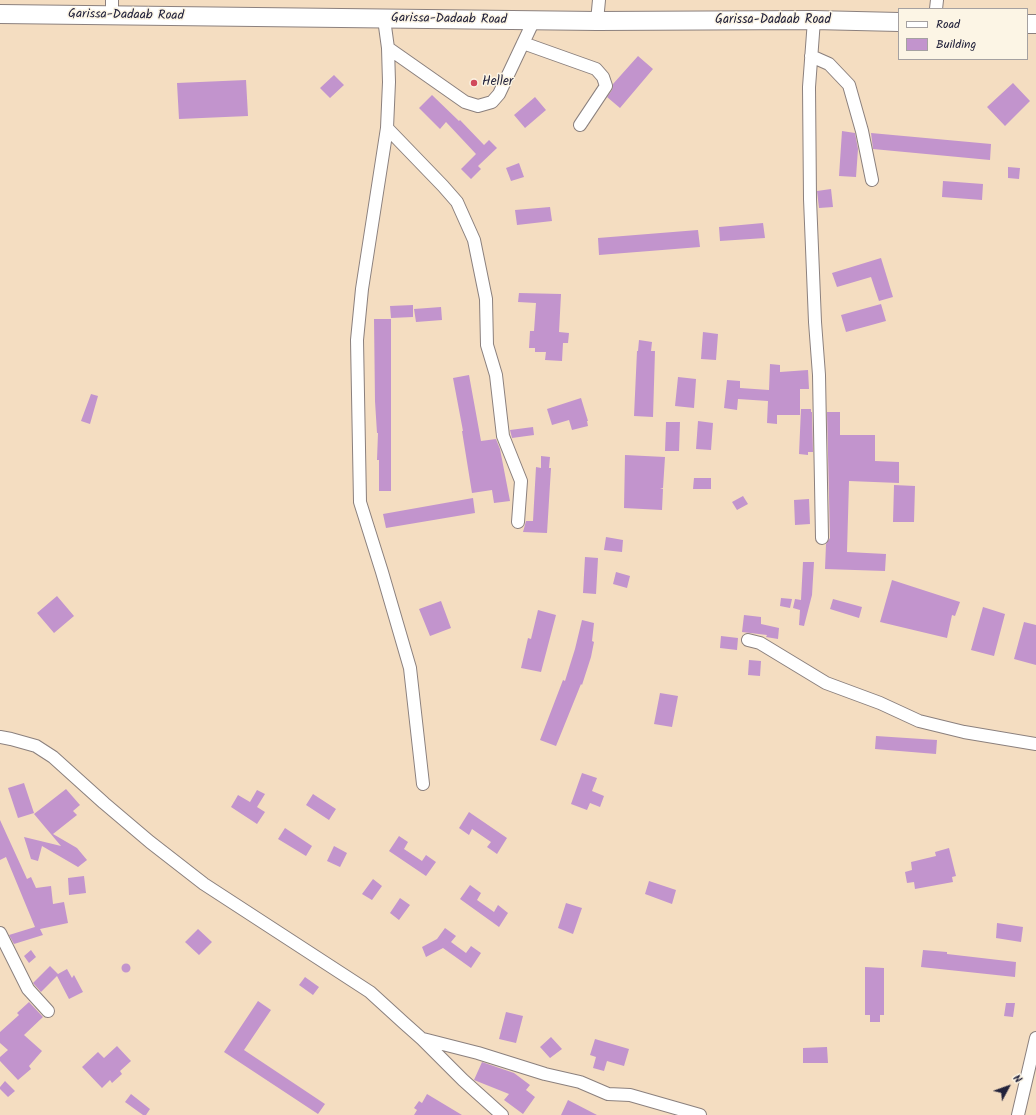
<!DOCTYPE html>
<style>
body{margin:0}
#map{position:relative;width:1036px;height:1115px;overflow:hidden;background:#f4ddc1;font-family:Kalam,sans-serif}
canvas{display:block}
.legend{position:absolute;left:898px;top:8px;width:130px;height:52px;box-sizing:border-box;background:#fcf5e5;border:1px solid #a5a1a1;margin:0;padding:5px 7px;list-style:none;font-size:12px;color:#22223b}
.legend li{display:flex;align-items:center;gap:8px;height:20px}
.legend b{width:20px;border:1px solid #a5a1a1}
.north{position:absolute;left:988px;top:1067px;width:40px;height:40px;-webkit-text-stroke:3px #fcf5e5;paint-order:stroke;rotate:49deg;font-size:11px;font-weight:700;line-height:16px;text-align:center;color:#22223b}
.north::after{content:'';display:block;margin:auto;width:14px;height:18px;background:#22223b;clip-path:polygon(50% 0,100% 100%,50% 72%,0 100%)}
</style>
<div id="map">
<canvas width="1036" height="1115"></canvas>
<ul class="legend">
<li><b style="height:5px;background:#fff"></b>Road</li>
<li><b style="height:11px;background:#c294cd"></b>Building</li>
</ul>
<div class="north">N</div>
</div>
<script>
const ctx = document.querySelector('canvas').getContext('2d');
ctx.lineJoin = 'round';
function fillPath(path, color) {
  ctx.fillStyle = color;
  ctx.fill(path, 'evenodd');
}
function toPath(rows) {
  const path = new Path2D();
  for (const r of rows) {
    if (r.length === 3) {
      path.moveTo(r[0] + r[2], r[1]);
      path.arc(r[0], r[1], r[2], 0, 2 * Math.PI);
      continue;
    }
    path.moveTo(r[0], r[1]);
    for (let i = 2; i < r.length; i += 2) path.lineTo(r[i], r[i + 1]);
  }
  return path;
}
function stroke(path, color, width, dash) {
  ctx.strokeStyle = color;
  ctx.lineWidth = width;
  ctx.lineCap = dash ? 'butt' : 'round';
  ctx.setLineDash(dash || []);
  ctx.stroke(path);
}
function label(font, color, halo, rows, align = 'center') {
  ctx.font = font + ' Kalam,sans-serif';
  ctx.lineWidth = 3;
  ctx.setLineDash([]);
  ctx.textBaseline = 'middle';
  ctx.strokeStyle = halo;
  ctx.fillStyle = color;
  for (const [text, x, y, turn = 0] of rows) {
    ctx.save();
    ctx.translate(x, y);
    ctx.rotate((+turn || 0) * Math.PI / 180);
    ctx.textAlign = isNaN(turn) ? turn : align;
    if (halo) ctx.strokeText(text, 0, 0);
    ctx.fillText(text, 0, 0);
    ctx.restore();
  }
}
const building = toPath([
 [638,56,653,69,620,108,607,97,612,90,613,84],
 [334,75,344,85,330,98,320,88],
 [246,80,248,116,179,119,177,83],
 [1013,83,1030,101,1005,126,987,107],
 [432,95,459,121,460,120,484,145,489,140,497,148,478,166,481,169,471,179,461,169,476,154,446,122,440,129,419,108],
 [535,97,546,110,525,128,514,115],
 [842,131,855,133,858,149,856,177,839,176],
 [871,133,991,144,990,160,873,149],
 [519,163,524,177,511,181,506,168],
 [1008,167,1020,168,1019,179,1008,178],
 [943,181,983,184,982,200,942,197],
 [831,189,833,207,819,208,817,191],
 [550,207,552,221,517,225,515,210],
 [763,223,765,238,720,241,719,227],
 [698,230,700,247,599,255,598,238],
 [881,258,893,297,879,301,871,277,837,287,832,273],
 [519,293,561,294,559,332,569,333,568,343,563,343,562,361,545,360,546,352,535,352,535,348,529,348,530,331,534,331,536,303,518,302],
 [881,304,886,321,846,332,841,315],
 [413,305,413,317,391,318,390,306],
 [441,307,442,320,416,322,414,309],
 [374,319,391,319,391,491,379,491,379,460,377,460,378,433,377,433,375,401],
 [703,332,718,334,716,360,701,359],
 [639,340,652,342,651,351,655,351,653,417,634,416,637,351,638,351],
 [770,364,780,365,780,372,808,370,809,389,800,389,800,415,777,415,777,424,767,423,768,401,738,399,737,410,724,408,727,380,740,381,740,388,769,390],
 [469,375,481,441,496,439,500,449,510,501,494,503,492,490,472,493,462,431,463,431,453,378],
 [678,377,696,379,694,408,675,406],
 [91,394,98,396,90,424,81,421],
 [581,398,588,421,587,421,588,426,572,430,569,420,552,425,547,409],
 [801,409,811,409,811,412,812,412,813,452,808,452,808,455,799,454],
 [827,412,840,412,840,435,875,435,875,461,899,462,899,483,849,481,847,552,886,554,885,571,825,569,826,544,830,538],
 [698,421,713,423,711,450,696,449],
 [666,422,680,422,679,451,665,451],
 [533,427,534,435,512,438,510,430],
 [625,455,665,457,663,488,660,488,663,489,662,510,624,508],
 [541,456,550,457,549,468,551,468,547,533,523,532,526,521,533,521,536,467,541,468],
 [694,478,711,478,711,489,693,489],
 [894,485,915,486,914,522,893,522],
 [743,496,748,504,737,510,732,502],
 [473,498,475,513,386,528,383,514],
 [809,499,810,524,795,525,794,500],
 [606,537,623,540,622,552,604,550],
 [585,557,598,558,596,594,583,593],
 [803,562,814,562,812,595,804,626,799,625,800,610,793,608,795,599,801,600],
 [616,572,630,576,627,588,613,584],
 [892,580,960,602,955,616,952,615,947,638,880,622],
 [57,596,74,616,54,633,37,613],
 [781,598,792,599,790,608,780,606],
 [833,599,862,607,859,618,830,609],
 [441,601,451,628,430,636,419,609],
 [983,607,1005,614,994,656,971,650],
 [538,610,556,615,541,672,521,668,528,638,531,639],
 [744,615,761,617,761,624,779,628,778,639,766,637,767,635,742,632],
 [582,620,594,623,592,641,594,642,591,657,582,685,581,684,556,746,540,740,563,680,565,681,575,649],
 [1024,622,1036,625,1036,665,1014,659],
 [721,636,738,638,737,650,720,648],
 [749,660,761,661,760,676,748,675],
 [660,693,678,696,672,727,654,724],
 [876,736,937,740,936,754,875,749],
 [582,773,597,778,592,791,604,796,600,807,590,803,587,810,571,804],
 [24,783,34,813,18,818,8,788],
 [66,789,80,805,73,811,77,815,53,834,77,848,87,860,78,867,42,846,38,861,31,859,24,837,61,846,34,814],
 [257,790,265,794,257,807,265,812,257,824,231,807,238,795,250,802],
 [313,794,336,809,329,820,306,805],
 [469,812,507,838,497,854,487,847,491,842,472,829,469,835,459,828],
 [0,820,27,879,31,877,36,888,51,886,53,904,64,902,68,923,40,929,43,935,14,944,9,935,35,927,6,857,0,860],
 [285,828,312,846,306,856,278,839],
 [399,836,408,842,404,849,422,861,426,855,436,862,426,876,389,851],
 [334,846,347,853,340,867,327,861],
 [949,848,956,876,952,877,953,882,915,889,914,882,907,883,905,872,912,870,911,862,936,856,935,852],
 [84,876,86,893,69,895,68,878],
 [373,879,382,886,372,900,362,894],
 [649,881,676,890,672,904,645,894],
 [470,885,481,893,477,900,494,912,498,905,508,913,499,927,460,899],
 [400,898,410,905,399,920,390,913],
 [566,903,582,908,573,934,558,928],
 [997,923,1023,927,1021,942,996,938],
 [445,928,456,936,451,942,466,953,471,946,481,953,471,968,443,948,426,957,422,947,437,939],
 [198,929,212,942,199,955,185,942],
 [31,950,36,957,29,963,24,956],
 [923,950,947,952,947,954,1016,962,1015,977,921,967],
 [126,968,4.5],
 [50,966,58,974,67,969,72,978,74,975,83,992,69,999,57,976,41,992,33,983],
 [865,967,884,968,884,1015,880,1015,880,1022,870,1022,870,1015,865,1015],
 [305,977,319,987,313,995,299,985],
 [258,1001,271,1010,244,1050,325,1104,318,1114,224,1052],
 [29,1002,43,1017,24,1035,42,1051,29,1066,31,1069,18,1080,0,1061,0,1057,8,1050,0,1043,0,1032,19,1015,17,1013],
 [1006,1003,1015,1003,1013,1017,1004,1016],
 [506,1012,523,1016,516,1043,499,1039],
 [551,1037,562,1049,550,1058,540,1047],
 [595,1039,629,1049,624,1066,607,1061,604,1071,593,1068,596,1057,590,1055],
 [117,1046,131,1061,120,1071,122,1074,112,1083,110,1080,102,1088,82,1067,98,1052,104,1058],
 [827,1047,828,1063,803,1063,803,1048],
 [482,1062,514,1073,530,1085,526,1090,535,1097,523,1114,504,1100,509,1094,474,1080],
 [5,1081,15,1091,8,1097,0,1089,0,1087],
 [131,1094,150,1109,146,1115,143,1115,125,1102],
 [427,1094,462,1115,414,1115,417,1110,414,1108,419,1101,422,1103],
 [568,1100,597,1115,561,1115]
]);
const minor = toPath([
 [936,9,937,0],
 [112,15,112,0],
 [384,19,388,48,389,82,387,128,443,186,457,202,474,240,486,299,487,345,496,375,503,436,521,481,518,522],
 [814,20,809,87,810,199,815,322,819,375,822,538],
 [597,21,599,0],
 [523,43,596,69,603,77,606,86,580,125],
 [388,48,465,102,478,106,492,102,499,94,534,20],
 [811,56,829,64,849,85,862,131,872,180],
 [387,128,362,289,357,340,360,502,382,572,410,668,423,784],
 [748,640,760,643,826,683,880,703,919,721,964,732,1036,744],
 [0,737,11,739,36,746,53,757,104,803,150,842,204,884,370,992,404,1023,422,1039,463,1080,502,1115],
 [0,933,28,989,48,1011],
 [423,1039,478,1053,545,1074,580,1082,608,1094,630,1095,700,1115],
 [1018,1115,1036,1038]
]);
const highway = toPath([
 [0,14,597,21,814,20,899,22],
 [1027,24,1036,24]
]);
const markers = [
 [474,83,4,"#d1495b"]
];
const streetNames = [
 ["Garissa-Dadaab Road",126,16,1],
 ["Garissa-Dadaab Road",449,20,1],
 ["Garissa-Dadaab Road",773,21]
];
const poiNames = [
 ["Heller",482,83]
];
fillPath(building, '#c294cd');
stroke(minor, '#8b807e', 14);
stroke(highway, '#8b807e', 20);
stroke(minor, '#fff', 12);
stroke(highway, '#fff', 18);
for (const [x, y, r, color] of markers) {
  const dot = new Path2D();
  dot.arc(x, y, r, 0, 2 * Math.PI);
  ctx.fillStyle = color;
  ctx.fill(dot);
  stroke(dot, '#fcf5e5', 1.5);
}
label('13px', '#22223b', '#fcf5e5', streetNames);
label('13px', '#22223b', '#fcf5e5', poiNames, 'left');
</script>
